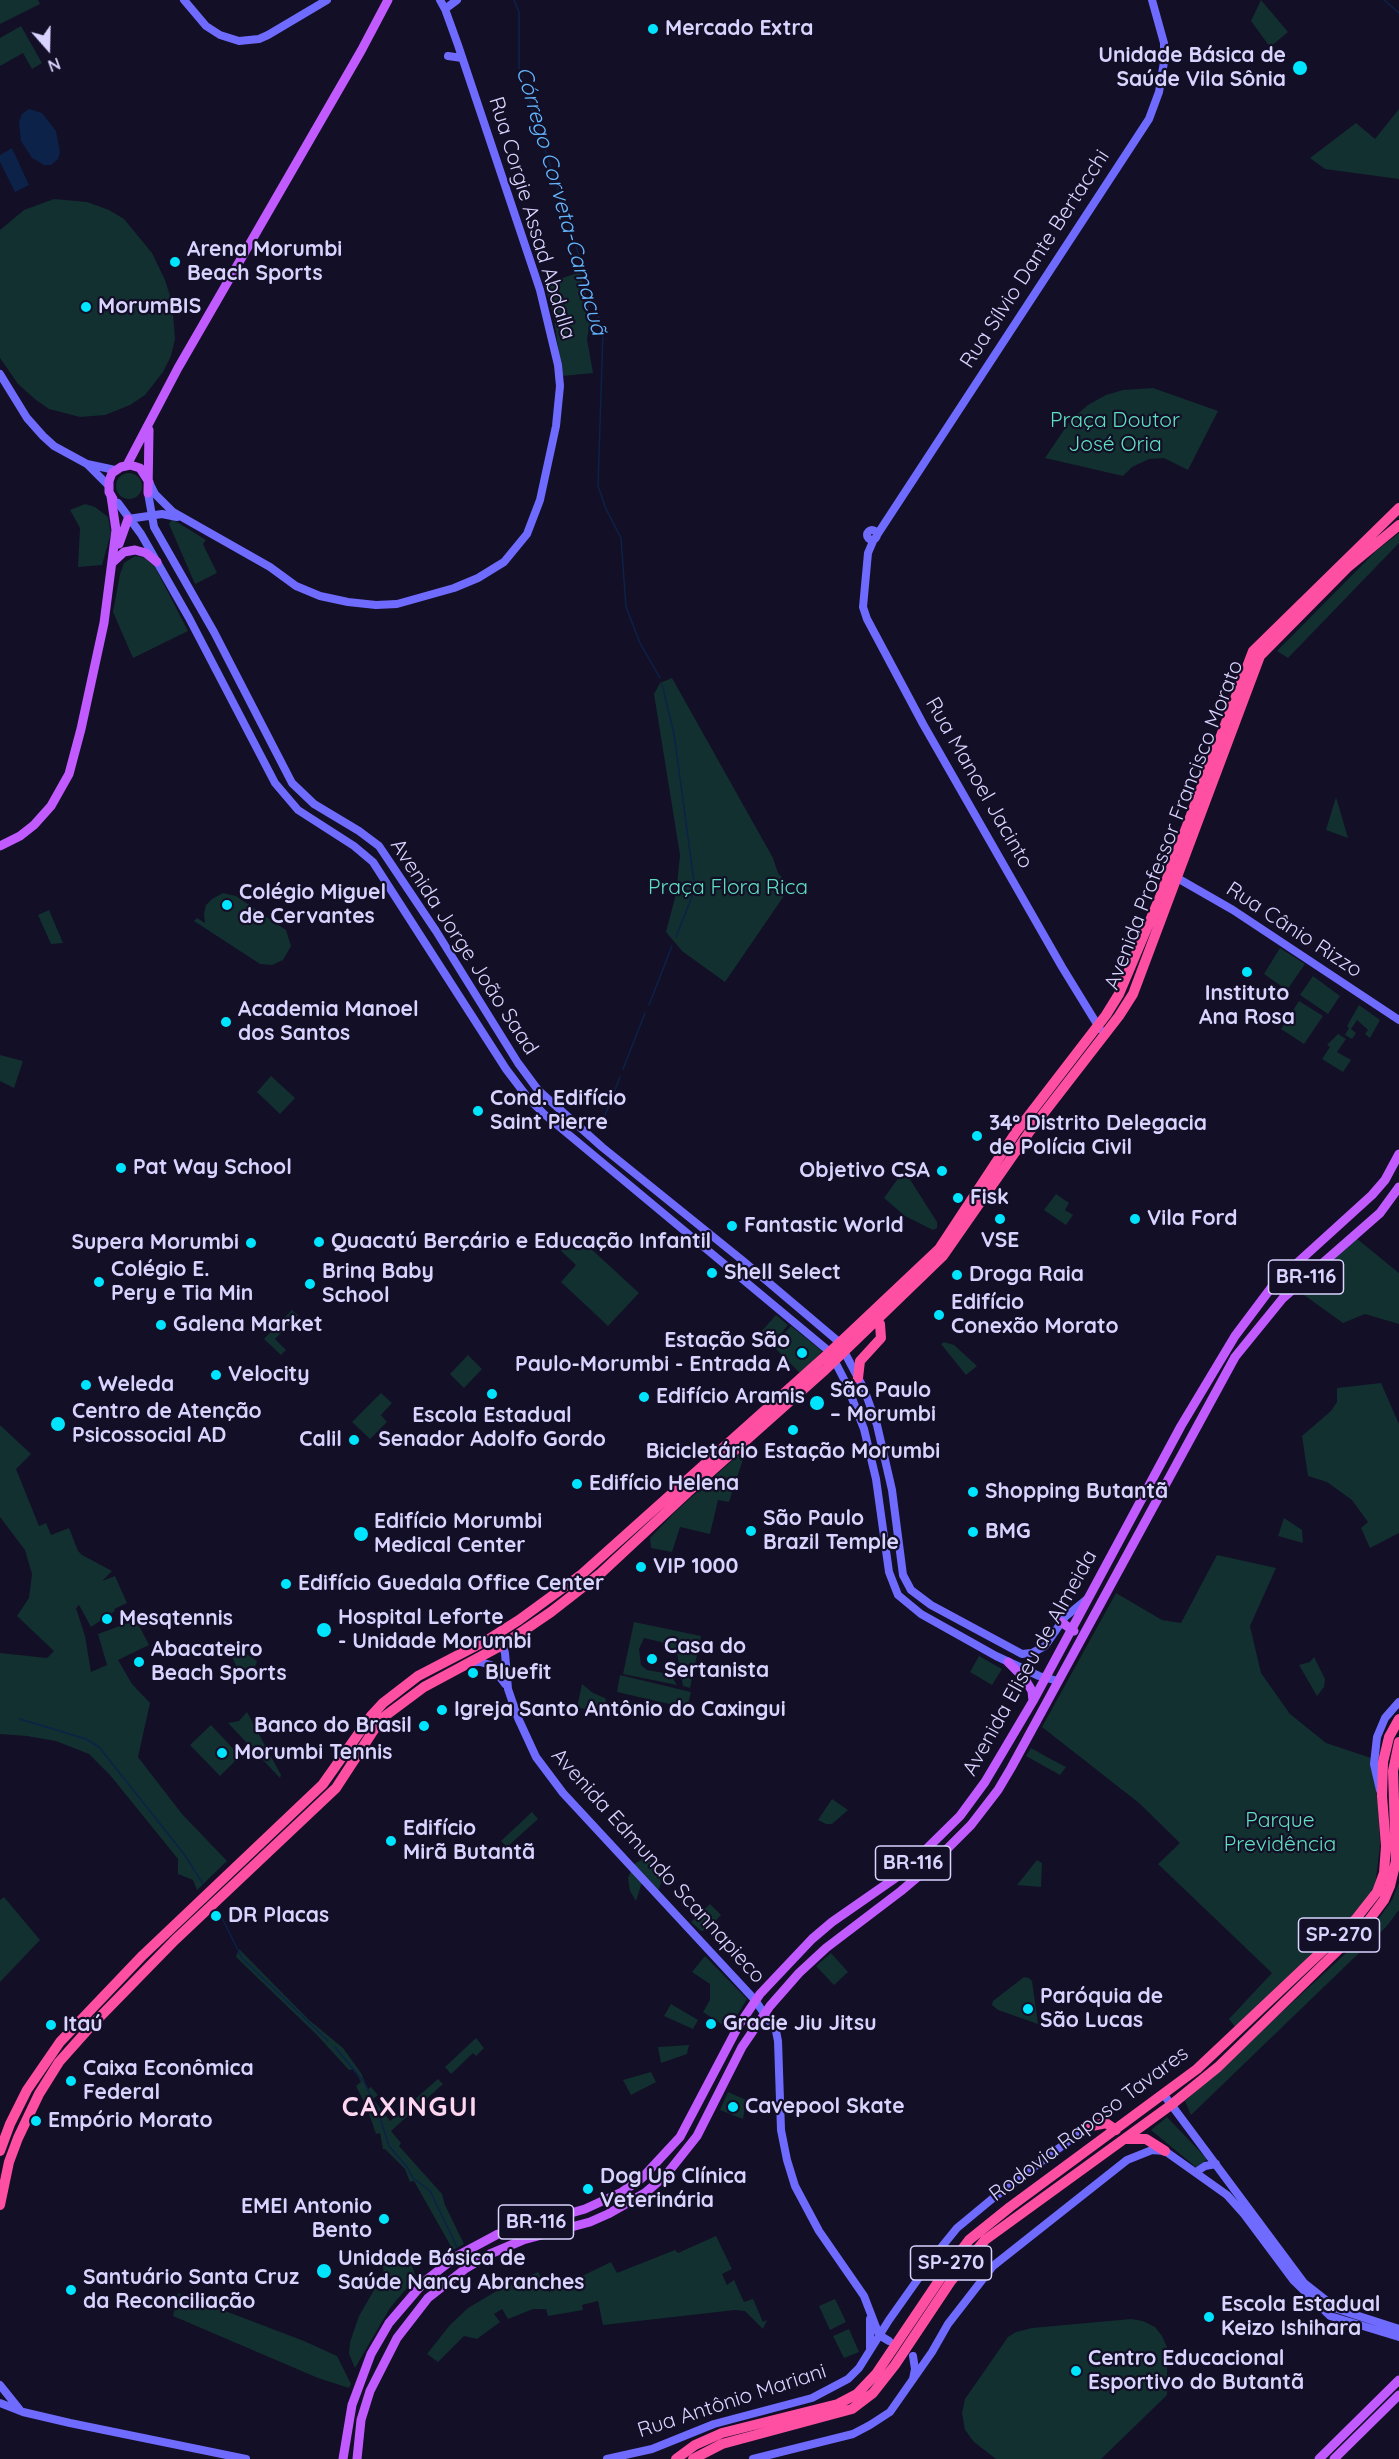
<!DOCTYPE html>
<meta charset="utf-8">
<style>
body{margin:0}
#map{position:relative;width:1399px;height:2459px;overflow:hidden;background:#130f26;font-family:Quicksand,sans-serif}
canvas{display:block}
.north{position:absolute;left:18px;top:18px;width:60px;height:60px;-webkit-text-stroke:4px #130f26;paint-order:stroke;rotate:160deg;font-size:16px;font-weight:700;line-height:24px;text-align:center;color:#d9d4ff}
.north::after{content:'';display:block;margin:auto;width:21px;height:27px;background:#d9d4ff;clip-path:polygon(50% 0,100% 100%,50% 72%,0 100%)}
</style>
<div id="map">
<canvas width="1399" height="2459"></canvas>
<div class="north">N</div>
</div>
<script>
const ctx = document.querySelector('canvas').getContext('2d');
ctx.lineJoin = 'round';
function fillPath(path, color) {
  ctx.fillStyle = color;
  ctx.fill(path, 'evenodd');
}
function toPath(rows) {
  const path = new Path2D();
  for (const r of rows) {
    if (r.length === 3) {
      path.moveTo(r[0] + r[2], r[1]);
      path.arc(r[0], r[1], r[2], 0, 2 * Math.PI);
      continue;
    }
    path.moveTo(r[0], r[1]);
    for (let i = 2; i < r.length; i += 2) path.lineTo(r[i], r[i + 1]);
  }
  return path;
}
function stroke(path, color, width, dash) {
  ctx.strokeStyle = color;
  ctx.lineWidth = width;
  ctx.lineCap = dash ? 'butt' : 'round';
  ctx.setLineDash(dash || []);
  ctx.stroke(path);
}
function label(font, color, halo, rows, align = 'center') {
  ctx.font = font + ' Quicksand,sans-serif';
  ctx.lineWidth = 4.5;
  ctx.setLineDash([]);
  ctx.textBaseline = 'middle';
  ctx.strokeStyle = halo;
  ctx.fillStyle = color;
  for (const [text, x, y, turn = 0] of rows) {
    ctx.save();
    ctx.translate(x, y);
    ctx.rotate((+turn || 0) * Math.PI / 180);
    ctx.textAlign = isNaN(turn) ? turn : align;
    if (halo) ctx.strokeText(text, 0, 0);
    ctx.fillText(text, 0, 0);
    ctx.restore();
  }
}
const green = toPath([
 [0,0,38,0,40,4,0,24],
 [1261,0,1288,32,1270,47,1251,21],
 [21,26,42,63,32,69,23,53,0,66,0,38],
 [1399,109,1399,179,1325,169,1310,158,1356,123,1375,139],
 [54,199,87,202,109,210,124,219,152,253,165,280,172,302,175,339,171,356,163,372,145,395,130,405,105,415,80,417,49,409,36,400,18,384,0,358,0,230,24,210],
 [580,272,589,307,590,323,587,339,593,373,562,376,554,318,545,284],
 [1153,388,1218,411,1188,470,1164,458,1149,459,1132,467,1123,476,1045,458,1070,421,1088,405,1106,395,1123,390],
 [129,486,13],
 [85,504,95,507,108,517,111,533,102,565,78,567,80,528,70,510],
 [172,519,206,540,203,544,217,573,195,584,169,524],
 [1399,533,1399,543,1288,658,1277,651,1376,551],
 [135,556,147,558,154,565,188,631,133,658,113,612,120,574,124,563],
 [672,678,773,858,778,873,790,887,725,982,682,951,666,932,676,894,680,855,654,694,660,683],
 [1336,797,1348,838,1326,830],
 [223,893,236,896,286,930,291,946,283,960,272,965,260,964,194,921,197,918,205,923,204,914,206,905,212,899],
 [49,910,63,943,51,944,38,915],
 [1280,948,1305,964,1287,990,1264,974],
 [1313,976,1340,996,1328,1014,1300,995],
 [1299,1001,1323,1016,1304,1044,1281,1029],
 [1359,1005,1380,1020,1370,1038,1365,1034,1368,1030,1357,1020,1351,1029,1356,1033,1352,1039,1345,1035,1349,1028,1347,1026],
 [1338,1034,1346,1039,1337,1052,1351,1060,1343,1072,1322,1059,1330,1047,1327,1045],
 [0,1055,23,1061,14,1088,0,1081],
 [271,1076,295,1098,280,1114,257,1092],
 [904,1170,937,1222,937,1228,933,1230,905,1216,884,1198],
 [1056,1194,1069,1203,1065,1210,1073,1215,1066,1225,1044,1210],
 [576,1235,639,1293,608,1326,561,1282,576,1265,561,1251],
 [1356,1238,1399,1273,1399,1324,1365,1314,1343,1323,1297,1290],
 [292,1310,298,1315,275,1339,286,1350,281,1355,264,1339],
 [776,1315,788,1325,773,1343,761,1332],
 [791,1326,822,1351,801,1374,773,1346],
 [944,1342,954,1345,977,1366,966,1375,941,1344],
 [468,1355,482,1369,464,1388,450,1374],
 [1381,1383,1399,1424,1399,1533,1370,1548,1361,1528,1368,1522,1352,1500,1327,1482,1308,1476,1302,1436,1331,1411,1337,1402,1337,1388],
 [381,1393,392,1403,381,1415,387,1422,370,1439,352,1422],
 [0,1425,31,1454,16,1469,39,1526,46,1523,51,1535,69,1528,78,1551,82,1555,112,1571,102,1581,115,1576,127,1603,114,1609,115,1611,91,1627,79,1605,76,1608,85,1636,91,1672,107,1665,98,1634,136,1620,149,1645,118,1660,132,1684,150,1703,138,1757,182,1814,227,1861,197,1890,193,1880,178,1874,178,1859,110,1775,89,1754,56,1741,27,1736,0,1734,0,1653,47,1658,54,1651,17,1616,29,1598,32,1574,25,1550,0,1517],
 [747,1447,729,1502,718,1500,710,1534,680,1527,672,1552,651,1548,650,1538,675,1512],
 [1284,1518,1302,1530,1303,1543,1278,1536],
 [1217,1555,1276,1568,1250,1626,1261,1673,1290,1714,1326,1743,1371,1758,1378,1801,1380,1845,1375,1887,1356,1914,1235,2027,1229,2019,1272,1973,1158,1864,1180,1843,1139,1803,1042,1727,1116,1593,1162,1620,1181,1623],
 [634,1622,701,1636,690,1688,683,1686,677,1653,661,1642,644,1638,639,1649,641,1665,647,1670,670,1674,677,1685,623,1674],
 [224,1640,257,1661,256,1665,242,1678],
 [979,1656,1002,1669,992,1685,970,1672],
 [1314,1657,1325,1679,1324,1687,1317,1696,1299,1665,1310,1662],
 [620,1675,691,1692,687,1708,617,1692],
 [582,1684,593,1693,605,1698,607,1703,605,1714,577,1707],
 [247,1712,281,1775,280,1778,228,1723,239,1721],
 [211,1725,240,1756,220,1776,190,1745],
 [1031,1748,1047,1757,1066,1767,1060,1775,1026,1756],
 [832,1799,848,1810,832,1824,826,1824,818,1820],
 [532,1812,538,1819,507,1847,501,1841],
 [645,1858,657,1866,661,1883,658,1891,644,1876,636,1901,630,1891,628,1878,634,1864],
 [1037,1860,1042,1863,1041,1887,1017,1885],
 [1399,1883,1399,1910,1386,1927,1191,2115,1185,2101,1369,1932,1392,1900],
 [4,1897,40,1940,0,1982,0,1900],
 [710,1904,721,1915,707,1930,701,1931,691,1922],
 [239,1949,309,2020,343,2048,361,2073,368,2089,371,2087,378,2095,373,2099,390,2121,438,2079,443,2084,391,2131,401,2143,399,2146,442,2194,445,2205,464,2244,453,2250,414,2181,410,2182,405,2169,385,2149,383,2149,380,2133,376,2134,367,2108,356,2086,361,2082,354,2069,349,2070,316,2034,236,1957],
 [831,1953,848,1972,834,1985,816,1966],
 [705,1956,747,1999,729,2029,703,2012,710,2000,710,1984,692,1972],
 [1024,1977,1029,1978,1032,1981,1038,2024,998,2010,992,2005,993,2001],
 [671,2004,698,2020,693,2029,664,2016],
 [476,2038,484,2048,476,2056,473,2053,451,2074,445,2067],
 [689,2045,687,2054,661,2063,658,2047],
 [651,2072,656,2082,631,2095,623,2080],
 [728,2092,746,2100,743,2119,720,2110],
 [1167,2117,1207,2159,1197,2168,1151,2130],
 [716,2236,732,2269,722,2274,727,2285,734,2280,744,2302,753,2299,763,2322,767,2320,763,2329,745,2311,735,2310,603,2325,598,2301,582,2305,583,2310,548,2316,546,2309,533,2309,508,2319,502,2309,494,2314,500,2322,477,2339,464,2336,438,2362,427,2354,450,2325,468,2308,495,2292,538,2272,549,2292,611,2262,617,2273,675,2250,678,2253],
 [406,2250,416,2277,390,2308,355,2368,349,2354,350,2342,359,2316,384,2273,381,2258],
 [178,2293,304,2341,337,2356,351,2384,349,2388,318,2378,173,2316],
 [835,2299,846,2322,830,2330,819,2306],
 [1131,2319,1143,2321,1155,2327,1162,2336,1167,2347,1167,2395,1101,2459,996,2459,974,2442,965,2430,962,2413,965,2399,1008,2337,1016,2332,1032,2328],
 [849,2329,859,2352,844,2358,833,2336]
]);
const water = toPath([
 [29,109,42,113,56,131,60,152,58,159,51,165,44,165,32,158,21,141,19,122,22,114],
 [12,148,29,185,15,192,0,162,0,155]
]);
const stream = toPath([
 [514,0,519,12,519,68,603,331,598,486,606,509,621,538,626,607,640,643,660,678],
 [1384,0,1399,13],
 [662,684,674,734,695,889,676,937],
 [649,1005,672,946],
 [623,1069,645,1013],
 [600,1128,620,1077],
 [20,1719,86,1739,99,1747,184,1854,203,1884],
 [217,1908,242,1958,328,2041],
 [335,2047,364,2082,377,2108,389,2146,407,2167,413,2178,430,2191,457,2247]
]);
const secondary = toPath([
 [184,0,206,26,220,35,239,41,259,39,268,35,327,0],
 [445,9,457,0],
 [448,56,462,58],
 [0,374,27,418,43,436,54,446,87,464,108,485],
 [87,464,115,470],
 [150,484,155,494,173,512,270,567,296,586,320,596,348,602,376,605,397,604,454,588,478,578,504,562,527,534,540,500,556,426,560,386,558,365,540,290,458,45,445,9,440,0],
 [148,493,154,527,214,632,292,783,314,804,359,831,379,846,436,931,518,1063,538,1090,602,1147,742,1260,839,1342,864,1389,877,1425,892,1490,903,1575,911,1590,931,1605,1022,1654,1032,1653,1045,1646,1065,1617,1087,1599],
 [118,503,141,534,189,618,275,783,298,810,354,846,373,862,506,1069,528,1098,544,1114,830,1352,846,1383,864,1429,876,1479,889,1572,898,1595,921,1614,996,1656,1039,1676,1058,1681],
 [128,519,162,514,177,517],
 [872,535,5],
 [877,535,1149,119,1159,92,1164,62,1164,43,1152,0],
 [874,539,868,553,863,607,867,619,923,724,1062,967,1100,1029],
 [1172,875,1233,910,1399,1020],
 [499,1633,505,1653,508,1689,518,1718,536,1757,563,1793,755,2000,776,2031,778,2041,781,2130,787,2160,795,2186,819,2231,864,2296,879,2335,889,2341],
 [471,1662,480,1662,491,1665,505,1684],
 [1380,1790,1374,1764,1377,1737,1385,1718,1399,1702],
 [1164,2095,1304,2283,1337,2309,1399,2329],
 [1196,2172,1205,2166,1216,2164],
 [870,2348,870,2319],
 [913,2379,915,2369,913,2356],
 [0,2385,20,2410],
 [0,2403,23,2412,70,2423,246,2459],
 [607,2459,652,2449,714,2424,812,2398,848,2379,859,2368,889,2320,935,2255,957,2228,992,2199,1087,2127],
 [753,2459,853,2434,870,2425,890,2412,932,2352,948,2324,993,2266,1127,2160,1152,2150,1165,2151,1227,2195,1244,2214,1294,2281,1330,2316,1399,2337]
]);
const primary = toPath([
 [127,465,178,368,361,51,388,0],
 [148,493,149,430],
 [113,499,109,492,109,481,112,473,121,467,130,465,140,468,149,482],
 [119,544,128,519],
 [112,563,124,552,135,550,146,553,157,562],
 [0,846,20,836,34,825,51,806,69,774,81,729,104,623,116,530,111,496],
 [1061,1622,1074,1631],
 [1008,1662,1025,1679,1032,1691,1033,1701],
 [343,2459,352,2405,371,2354,389,2323,425,2281,457,2256,498,2234,585,2209,622,2192,642,2178,680,2137,739,2025,760,1994,812,1939,832,1922,901,1874,960,1816,985,1782,1033,1701,1181,1426,1235,1336,1274,1284,1372,1195,1385,1180,1399,1154],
 [357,2459,361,2420,370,2391,397,2338,428,2298,465,2269,490,2254,523,2240,590,2222,608,2214,645,2193,666,2175,697,2136,742,2047,770,2006,799,1973,826,1948,901,1891,927,1869,971,1825,998,1790,1011,1768,1235,1357,1283,1298,1380,1213,1399,1187],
 [1319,2459,1399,2380],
 [1334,2459,1399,2395]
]);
const highway = toPath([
 [858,1378,860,1361,881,1338,880,1324,874,1315],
 [1087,2127,1106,2123,1116,2130],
 [1125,2139,1146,2139,1165,2151],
 [0,2151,10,2124,27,2090,60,2042,143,1955,323,1784,371,1716,383,1703,418,1676,489,1639,519,1620,582,1574,830,1352,939,1249,1016,1132,1106,1015,1119,994,1160,897,1253,651,1399,508],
 [0,2205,9,2162,18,2138,39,2094,59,2062,92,2025,175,1940,336,1788,381,1719,424,1687,504,1644,551,1612,601,1573,688,1492,825,1370,943,1256,1030,1131,1119,1016,1133,994,1260,656,1347,568,1399,525],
 [676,2459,695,2445,722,2433,838,2404,857,2394,876,2374,942,2276,969,2240,1010,2207,1197,2069,1355,1920,1377,1892,1384,1873,1386,1846,1382,1796,1383,1762,1389,1737,1399,1719],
 [693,2459,722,2444,852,2409,873,2393,895,2365,951,2281,985,2240,1171,2105,1218,2067,1369,1920,1384,1900,1390,1886,1396,1861,1393,1771,1399,1742]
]);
const markers = [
 [653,29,6,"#00e5ff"],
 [1300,68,8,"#00e5ff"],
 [175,262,6,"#00e5ff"],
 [86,307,6,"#00e5ff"],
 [227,905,6,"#00e5ff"],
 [1247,972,6,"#00e5ff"],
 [226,1022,6,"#00e5ff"],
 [478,1111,6,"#00e5ff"],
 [977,1136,6,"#00e5ff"],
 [121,1168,6,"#00e5ff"],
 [942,1171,6,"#00e5ff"],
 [958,1198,6,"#00e5ff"],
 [1000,1219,6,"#00e5ff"],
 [1135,1219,6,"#00e5ff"],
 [732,1226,6,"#00e5ff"],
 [319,1242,6,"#00e5ff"],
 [251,1243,6,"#00e5ff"],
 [712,1273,6,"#00e5ff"],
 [957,1275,6,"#00e5ff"],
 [99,1282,6,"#00e5ff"],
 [310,1284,6,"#00e5ff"],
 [939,1315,6,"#00e5ff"],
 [161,1325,6,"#00e5ff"],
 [802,1353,6,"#00e5ff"],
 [216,1375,6,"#00e5ff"],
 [86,1385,6,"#00e5ff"],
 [492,1394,6,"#00e5ff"],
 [644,1397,6,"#00e5ff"],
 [817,1403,8,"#00e5ff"],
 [58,1424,8,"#00e5ff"],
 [793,1430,6,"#00e5ff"],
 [354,1440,6,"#00e5ff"],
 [577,1484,6,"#00e5ff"],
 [973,1492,6,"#00e5ff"],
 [751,1531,6,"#00e5ff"],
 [973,1532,6,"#00e5ff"],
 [361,1534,8,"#00e5ff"],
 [641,1567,6,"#00e5ff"],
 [286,1584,6,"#00e5ff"],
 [107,1619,6,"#00e5ff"],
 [324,1630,8,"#00e5ff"],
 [652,1659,6,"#00e5ff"],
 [139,1662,6,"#00e5ff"],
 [473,1673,6,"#00e5ff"],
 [442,1710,6,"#00e5ff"],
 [424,1726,6,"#00e5ff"],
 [222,1753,6,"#00e5ff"],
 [391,1841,6,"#00e5ff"],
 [216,1916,6,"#00e5ff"],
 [1028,2009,6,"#00e5ff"],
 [711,2024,6,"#00e5ff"],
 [51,2025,6,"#00e5ff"],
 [71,2081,6,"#00e5ff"],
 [733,2107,6,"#00e5ff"],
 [36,2121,6,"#00e5ff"],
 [588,2189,6,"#00e5ff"],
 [384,2219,6,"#00e5ff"],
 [324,2271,8,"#00e5ff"],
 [71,2290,6,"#00e5ff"],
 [1209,2317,6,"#00e5ff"],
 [1076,2371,6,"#00e5ff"]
];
const shields = [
 [1306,1277,75],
 [913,1863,75],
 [1339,1935,81],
 [536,2222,75],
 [951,2263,81]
];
const shieldNames = [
 ["BR-116",1306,1277],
 ["BR-116",913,1863],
 ["SP-270",1339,1935],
 ["BR-116",536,2222],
 ["SP-270",951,2263]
];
const poiNames = [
 ["Mercado Extra",665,29],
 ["Unidade Básica de",1286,56,"right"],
 ["Saúde Vila Sônia",1286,80,"right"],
 ["Arena Morumbi",187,250],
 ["Beach Sports",187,274],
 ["MorumBIS",98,307],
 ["Colégio Miguel",239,893],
 ["de Cervantes",239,917],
 ["Instituto",1247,994,"center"],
 ["Ana Rosa",1247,1018,"center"],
 ["Academia Manoel",238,1010],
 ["dos Santos",238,1034],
 ["Cond. Edifício",490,1099],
 ["Saint Pierre",490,1123],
 ["34º Distrito Delegacia",989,1124],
 ["de Polícia Civil",989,1148],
 ["Pat Way School",133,1168],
 ["Objetivo CSA",930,1171,"right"],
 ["Fisk",970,1198],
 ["Vila Ford",1147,1219],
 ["Fantastic World",744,1226],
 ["VSE",1000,1241,"center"],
 ["Quacatú Berçário e Educação Infantil",331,1242],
 ["Supera Morumbi",239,1243,"right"],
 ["Colégio E.",111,1270],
 ["Pery e Tia Min",111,1294],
 ["Brinq Baby",322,1272],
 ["School",322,1296],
 ["Shell Select",724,1273],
 ["Droga Raia",969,1275],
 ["Edifício",951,1303],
 ["Conexão Morato",951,1327],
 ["Galena Market",173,1325],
 ["Estação São",790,1341,"right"],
 ["Paulo-Morumbi - Entrada A",790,1365,"right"],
 ["Velocity",228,1375],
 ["Weleda",98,1385],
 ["São Paulo",830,1391],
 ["– Morumbi",830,1415],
 ["Edifício Aramis",656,1397],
 ["Centro de Atenção",72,1412],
 ["Psicossocial AD",72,1436],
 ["Escola Estadual",492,1416,"center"],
 ["Senador Adolfo Gordo",492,1440,"center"],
 ["Calil",342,1440,"right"],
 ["Bicicletário Estação Morumbi",793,1452,"center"],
 ["Edifício Helena",589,1484],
 ["Shopping Butantã",985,1492],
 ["São Paulo",763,1519],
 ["Brazil Temple",763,1543],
 ["Edifício Morumbi",374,1522],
 ["Medical Center",374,1546],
 ["BMG",985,1532],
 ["VIP 1000",653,1567],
 ["Edifício Guedala Office Center",298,1584],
 ["Hospital Leforte",338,1618],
 ["- Unidade Morumbi",338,1642],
 ["Mesqtennis",119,1619],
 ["Casa do",664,1647],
 ["Sertanista",664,1671],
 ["Abacateiro",151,1650],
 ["Beach Sports",151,1674],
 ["Bluefit",485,1673],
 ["Igreja Santo Antônio do Caxingui",454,1710],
 ["Banco do Brasil",412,1726,"right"],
 ["Morumbi Tennis",234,1753],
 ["Edifício",403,1829],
 ["Mirã Butantã",403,1853],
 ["DR Placas",228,1916],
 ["Paróquia de",1040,1997],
 ["São Lucas",1040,2021],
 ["Gracie Jiu Jitsu",723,2024],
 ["Itaú",63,2025],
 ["Caixa Econômica",83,2069],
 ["Federal",83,2093],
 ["Cavepool Skate",745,2107],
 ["Empório Morato",48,2121],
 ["Dog Up Clínica",600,2177],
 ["Veterinária",600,2201],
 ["EMEI Antonio",372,2207,"right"],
 ["Bento",372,2231,"right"],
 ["Unidade Básica de",338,2259],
 ["Saúde Nancy Abranches",338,2283],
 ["Santuário Santa Cruz",83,2278],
 ["da Reconciliação",83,2302],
 ["Escola Estadual",1221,2305],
 ["Keizo Ishihara",1221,2329],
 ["Centro Educacional",1088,2359],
 ["Esportivo do Butantã",1088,2383]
];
const streetNames = [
 ["Rua Corgie Assad Abdalla",532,218,73],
 ["Rua Sílvio Dante Bertacchi",1035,259,-57],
 ["Rua Manoel Jacinto",979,783,60],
 ["Avenida Professor Francisco Morato",1174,825,-69],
 ["Rua Cânio Rizzo",1294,930,33],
 ["Avenida Jorge João Saad",464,947,57],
 ["Avenida Eliseu de Almeida",1030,1663,-61],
 ["Avenida Edmundo Scannapieco",658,1866,48],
 ["Rodovia Raposo Tavares",1089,2124,-37],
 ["Rua Antônio Mariani",732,2401,-18]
];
const parkNames = [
 ["Praça Doutor",1115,421],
 ["José Oria",1115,445],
 ["Praça Flora Rica",728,888],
 ["Parque",1280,1821],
 ["Previdência",1280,1845]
];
const waterNames = [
 ["Córrego Corveta-Camacuã",561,201,74]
];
const districtNames = [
 ["CAXINGUI",410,2108]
];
fillPath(green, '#12302f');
fillPath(water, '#0c2248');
stroke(stream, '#0c2248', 1.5);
stroke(secondary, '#6f6bff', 8);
stroke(primary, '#c25bff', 9);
stroke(highway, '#ff4fa3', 10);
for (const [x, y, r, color] of markers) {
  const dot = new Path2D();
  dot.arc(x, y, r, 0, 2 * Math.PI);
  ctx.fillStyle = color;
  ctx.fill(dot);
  stroke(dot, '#130f26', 2);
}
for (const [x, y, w] of shields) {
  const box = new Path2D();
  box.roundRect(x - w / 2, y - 17, w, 34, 4.5);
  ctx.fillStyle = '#130f26';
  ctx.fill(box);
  stroke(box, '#d9d4ff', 1.5);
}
label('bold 20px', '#d9d4ff', null, shieldNames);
label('bold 21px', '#d9d4ff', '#130f26', poiNames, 'left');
label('21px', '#d9d4ff', '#130f26', streetNames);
label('21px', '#5fe0c0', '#130f26', parkNames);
label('italic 22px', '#62b6ff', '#130f26', waterNames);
ctx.letterSpacing = '1.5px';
label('bold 27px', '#ffd6f0', '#130f26', districtNames);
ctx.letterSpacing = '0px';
</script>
